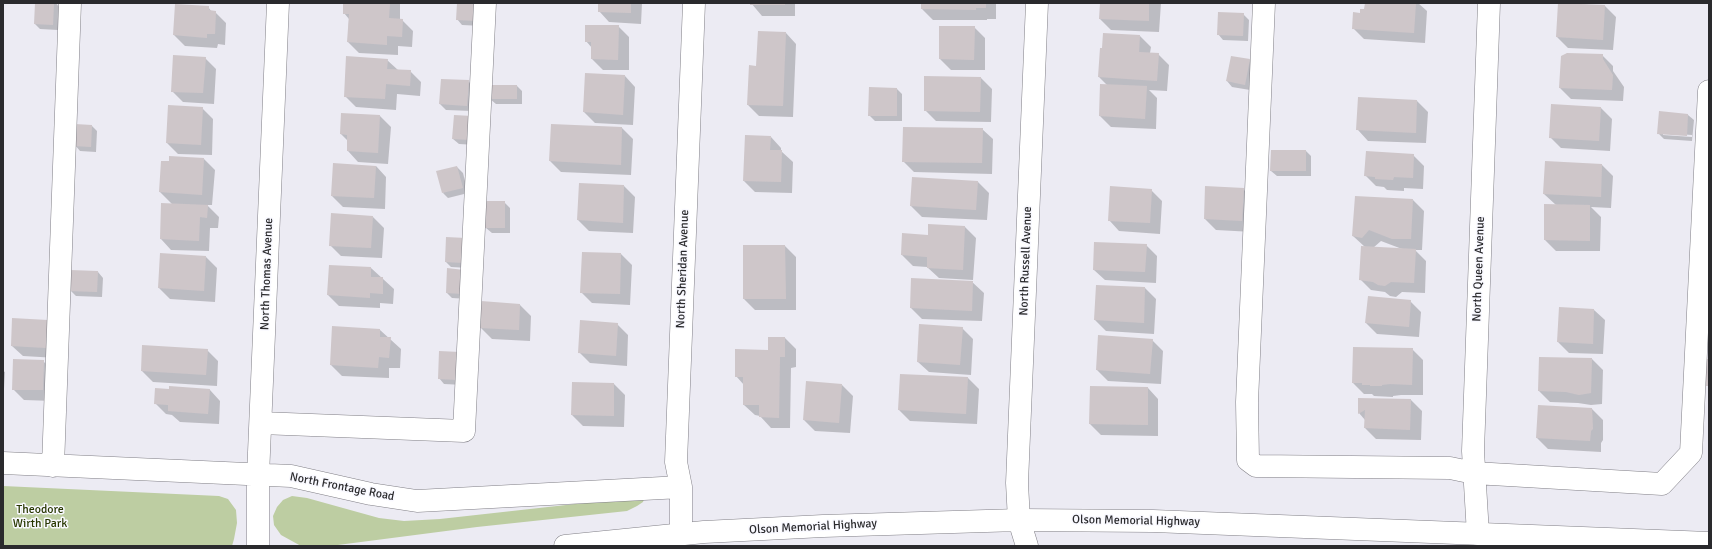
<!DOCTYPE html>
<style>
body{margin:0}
#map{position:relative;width:1712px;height:549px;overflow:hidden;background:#ecebf3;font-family:Signika,sans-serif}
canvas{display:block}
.frame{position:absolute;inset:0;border:4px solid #2a2a2d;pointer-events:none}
</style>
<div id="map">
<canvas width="1712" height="549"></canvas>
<div class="frame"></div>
</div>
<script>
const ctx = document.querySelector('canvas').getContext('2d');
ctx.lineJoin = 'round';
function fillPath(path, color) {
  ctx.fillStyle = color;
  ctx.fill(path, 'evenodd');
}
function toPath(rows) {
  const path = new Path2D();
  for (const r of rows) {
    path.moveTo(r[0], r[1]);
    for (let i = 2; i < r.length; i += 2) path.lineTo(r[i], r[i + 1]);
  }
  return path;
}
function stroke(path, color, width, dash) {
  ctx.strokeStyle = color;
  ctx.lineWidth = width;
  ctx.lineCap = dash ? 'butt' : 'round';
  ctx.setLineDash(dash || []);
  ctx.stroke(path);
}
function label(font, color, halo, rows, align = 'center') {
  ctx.font = font + ' Signika,sans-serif';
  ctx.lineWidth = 3;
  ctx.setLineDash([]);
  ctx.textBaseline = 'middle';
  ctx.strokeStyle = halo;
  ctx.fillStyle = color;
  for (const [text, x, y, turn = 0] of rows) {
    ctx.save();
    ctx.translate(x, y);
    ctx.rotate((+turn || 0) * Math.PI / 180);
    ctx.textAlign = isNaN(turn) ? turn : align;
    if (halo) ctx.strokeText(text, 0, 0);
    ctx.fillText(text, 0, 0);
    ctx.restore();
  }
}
const green = toPath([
 [3,486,219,496,228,499,236,510,237,523,234,539,232,546,3,546],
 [292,496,307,498,379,518,404,521,440,519,638,497,644,499,643,502,637,506,627,511,477,527,330,546,301,546,281,535,274,525,273,516,277,507,283,500]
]);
const shadow = toPath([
 [36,3,56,3,59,7,58,30,40,29,35,24],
 [344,3,400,3,400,20,402,20,413,31,412,47,398,46,398,55,359,53,348,42,349,19,344,13],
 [458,3,483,26,462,25,457,19],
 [599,3,642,3,641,24,609,22,599,11],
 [751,3,795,3,795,16,762,16],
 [922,3,996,3,996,19,987,19,987,20,933,20,922,9],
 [1101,3,1161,3,1159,32,1111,30,1100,19],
 [1366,3,1418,3,1427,11,1425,43,1364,39,1353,28,1361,14,1365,10],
 [1559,3,1605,6,1616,17,1613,50,1568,48,1557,37],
 [176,5,208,7,212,12,215,12,226,23,225,45,218,44,217,48,185,46,174,35],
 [1243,14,1249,20,1248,41,1223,40,1218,34],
 [618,26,629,37,629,70,603,70,592,59,592,48,586,41],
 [940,27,974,27,985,38,985,70,951,70,940,59],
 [786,33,796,44,793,117,759,116,748,105,757,67],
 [1140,36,1151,47,1150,53,1158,54,1169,65,1167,91,1149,90,1157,98,1156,129,1111,127,1100,116,1108,86,1099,77],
 [1602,55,1613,66,1613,71,1624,87,1623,101,1571,99,1560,88,1562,57],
 [1232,57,1250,60,1255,66,1250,90,1232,87,1227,81],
 [205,58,216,69,214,104,183,102,172,91],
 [387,60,398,70,410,71,421,82,420,96,397,94,396,110,356,107,345,96],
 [625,76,635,87,633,125,595,123,584,112],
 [981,78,992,89,991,122,936,121,925,110],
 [468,81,474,87,472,111,446,110,440,104],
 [517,86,522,91,522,104,496,104,490,99],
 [897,89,902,94,902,121,875,121,869,115],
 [1359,98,1417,101,1428,112,1426,143,1368,141,1358,130],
 [202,108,213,119,212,155,178,154,167,143],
 [1601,108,1612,119,1610,151,1561,148,1550,137],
 [1660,112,1688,115,1694,120,1692,141,1664,139,1659,134],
 [1663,133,1692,135,1692,137,1663,135],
 [380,116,391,127,388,164,358,162,348,151,348,141,341,134],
 [455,116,476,145,459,144,453,139],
 [552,125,622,128,633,139,631,175,561,172,550,161],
 [92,126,97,131,96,152,80,151,75,145],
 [982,129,993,139,992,174,914,172,903,161],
 [771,137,781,148,781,151,793,162,792,193,755,192,744,181],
 [1306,151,1311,156,1311,176,1277,176,1271,171],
 [1413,155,1424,166,1423,189,1404,188,1404,191,1387,190,1384,187,1376,186,1365,175],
 [204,159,215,170,212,205,207,205,219,217,218,228,210,228,209,251,171,250,161,239,172,204,160,192],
 [1602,165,1613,176,1611,208,1591,207,1601,217,1600,251,1556,251,1545,240,1556,205,1544,194],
 [376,166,386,177,385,209,343,207,332,196],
 [457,167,463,173,468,193,448,198,443,193],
 [978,182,989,193,987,220,922,217,911,206],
 [624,186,635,197,633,233,589,231,578,220],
 [1243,189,1254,200,1253,232,1216,230,1205,219],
 [1151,190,1162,201,1160,234,1119,231,1109,220],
 [1413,200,1424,211,1422,250,1415,250,1426,261,1425,293,1402,292,1396,297,1390,296,1385,292,1371,290,1360,279,1365,247,1353,236],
 [1381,241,1402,249,1373,248],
 [504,202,510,208,510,233,492,233,486,228],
 [373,217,384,228,382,258,341,256,330,245],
 [929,225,965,227,976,238,973,280,939,278,927,267,913,266,902,255,929,236],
 [447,238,469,268,451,267,446,262],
 [1146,245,1157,256,1156,283,1105,280,1094,270],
 [744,246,785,246,796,257,796,310,755,310,744,299],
 [621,254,632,265,630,305,592,303,581,292],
 [206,257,217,268,215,302,170,299,159,288],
 [330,266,371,268,394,289,393,304,380,303,380,308,339,306,328,295],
 [98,272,103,278,102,297,76,296,70,290],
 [469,276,468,299,452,298,447,293],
 [971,281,984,293,982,321,922,319,911,308,971,282],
 [1145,288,1156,299,1154,334,1106,331,1095,320],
 [1410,301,1421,312,1419,337,1377,334,1366,323],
 [520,305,531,316,530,341,492,339,481,328],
 [1560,308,1594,310,1605,320,1603,354,1569,353,1558,342],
 [47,321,57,358,23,356,12,346],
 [617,324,628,335,627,366,590,363,579,352],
 [962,328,973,339,971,375,929,372,918,362],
 [380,330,401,349,400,368,389,368,389,378,342,376,331,365],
 [785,338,796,349,796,367,791,368,790,428,771,428,760,416,755,415,744,405,744,385,736,376],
 [1152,340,1163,351,1161,384,1108,381,1097,370],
 [1412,349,1423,360,1423,395,1401,395,1393,396,1393,397,1374,396,1372,394,1364,394,1353,383],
 [207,350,218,361,217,386,153,382,142,371],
 [439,352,464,385,444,384,439,378],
 [1592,359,1603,370,1602,404,1591,405,1578,403,1550,402,1539,391],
 [43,361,54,372,53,401,24,400,13,389],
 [3,371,5,372,4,389,3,389],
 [968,378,979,389,977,424,910,421,899,410],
 [614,384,625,395,624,427,583,426,572,415],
 [842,385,853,396,850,433,815,431,804,420],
 [1148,388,1158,399,1158,436,1101,435,1090,424],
 [170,390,210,390,220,401,219,424,180,422,172,415,166,414,155,403],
 [1359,399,1411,400,1422,411,1421,440,1376,439,1365,428,1365,420,1359,413],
 [1592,409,1603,420,1603,440,1601,443,1601,452,1548,449,1537,438]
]);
const building = toPath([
 [35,3,54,3,53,25,34,24],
 [343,3,390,3,389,18,403,19,402,37,387,36,387,45,347,42,349,14,343,14],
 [457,3,478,3,477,21,456,20],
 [598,3,631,3,631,13,598,12],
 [750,3,785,3,785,5,750,5],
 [921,3,986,3,986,8,976,8,976,10,921,9],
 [1100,3,1149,3,1149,21,1099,19],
 [1365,3,1416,3,1414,33,1352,29,1353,12,1360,13,1360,9,1364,9],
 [1558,3,1605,5,1603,40,1556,37],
 [175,4,209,6,209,10,216,11,215,34,207,34,207,38,173,35],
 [1218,12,1244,13,1243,36,1217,35],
 [585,25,619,25,618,60,591,59,591,42,585,42],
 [939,26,975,26,974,60,939,59],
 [758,31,786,32,783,106,747,105,749,65,756,66],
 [1103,33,1140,35,1139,52,1159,53,1157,81,1098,77,1100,48,1102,48],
 [1567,53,1603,54,1603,59,1613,75,1612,90,1559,88,1561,56],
 [173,55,206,57,203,93,171,92],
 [346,56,388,59,387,69,411,70,410,86,386,84,385,99,344,97],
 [1231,56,1250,59,1245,85,1226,81],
 [585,73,625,75,623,115,583,112],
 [924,76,981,77,980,112,924,111],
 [441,79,469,80,467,106,439,104],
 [1100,84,1147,86,1145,119,1099,116],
 [489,85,517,85,517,99,489,99],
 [869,87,897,88,897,116,868,116],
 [1358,97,1417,100,1416,133,1356,130],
 [1551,104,1601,107,1599,141,1549,138],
 [168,105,203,107,201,145,166,143],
 [1659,111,1688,114,1687,136,1657,134],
 [341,113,380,115,378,153,347,151,347,135,340,134],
 [454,115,472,116,471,140,452,139],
 [75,124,92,125,91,147,74,146],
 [551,124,622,127,621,165,549,161],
 [903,127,983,128,982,163,902,162],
 [745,135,771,136,770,150,782,150,781,182,743,181],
 [1271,150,1306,150,1306,171,1270,171],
 [1366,151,1414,154,1413,178,1394,177,1393,180,1375,179,1375,177,1364,176],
 [169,156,204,158,202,195,159,192,161,161,169,161],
 [1545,161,1602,164,1601,197,1543,194],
 [333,163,376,166,374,198,331,196],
 [457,166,463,188,442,193,436,171],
 [912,177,978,181,976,210,910,206],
 [579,183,624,185,623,223,577,220],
 [1110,186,1152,189,1150,223,1108,221],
 [1205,186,1244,188,1242,221,1204,219],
 [1355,196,1413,199,1411,239,1392,239,1369,230,1362,238,1352,236],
 [485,201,505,201,505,228,485,228],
 [161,203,208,205,207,218,200,217,199,241,160,239],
 [1544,204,1590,205,1590,241,1544,240],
 [331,213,373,216,371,248,329,246],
 [928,224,965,226,963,270,927,268,927,257,901,255,902,233,928,235],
 [446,237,466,238,464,263,445,262],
 [1094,242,1147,244,1145,272,1093,270],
 [743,245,785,245,786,299,743,299],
 [1361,246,1416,249,1414,283,1391,282,1385,286,1378,285,1373,282,1359,280],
 [582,252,621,253,620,294,580,293],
 [160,253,206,256,204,291,158,288],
 [329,265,371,267,371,277,383,277,383,294,370,293,370,298,327,295],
 [447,268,464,270,463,294,446,293],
 [70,270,98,271,97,292,69,291],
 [911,278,973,281,972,311,910,308],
 [1096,285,1145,287,1144,323,1094,320],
 [1368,296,1411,300,1409,327,1365,323],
 [481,301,520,304,519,330,480,328],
 [1559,307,1594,309,1593,344,1557,342],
 [12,318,48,320,46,348,11,346],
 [580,320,618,323,616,356,578,353],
 [919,324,963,327,960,365,917,362],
 [332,326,380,329,380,337,391,337,389,358,379,357,378,368,330,365],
 [1098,335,1153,339,1150,374,1096,370],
 [768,337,785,337,785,357,780,357,779,418,759,417,759,405,743,405,743,377,735,377,735,349,768,350],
 [142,345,208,349,206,375,141,371],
 [1353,347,1413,348,1412,385,1390,384,1382,385,1382,386,1370,386,1370,385,1362,385,1362,383,1352,383],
 [439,351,460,352,459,380,438,379],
 [1539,357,1592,358,1591,393,1579,395,1566,392,1538,391],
 [13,359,44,360,43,390,12,390],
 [1706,359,1709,359,1709,386,1706,386],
 [900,374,968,377,966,414,898,410],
 [806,381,842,384,839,423,803,420],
 [572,382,614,383,614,416,571,415],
 [169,386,210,389,208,414,168,411,168,405,154,404,155,388,169,389],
 [1090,386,1148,387,1148,425,1089,424],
 [1358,398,1411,399,1410,430,1364,428,1365,410,1358,414],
 [1538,405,1592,408,1593,429,1591,431,1590,441,1536,438]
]);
const minor = toPath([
 [1264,3,1247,402,1248,460,1256,466,1450,468,1474,473,1662,484,1691,453,1709,91],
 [261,423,464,431,485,3],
 [3,463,291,476,371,494,417,501,681,487],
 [53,466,70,3],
 [1019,520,1017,483,1037,3],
 [681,534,681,487,676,462,694,3],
 [1478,534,1473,451,1489,3],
 [258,546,258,476,278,3]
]);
const major = toPath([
 [1019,520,1027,546],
 [565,546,704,532,823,526,1019,520,1153,521,1709,543]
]);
const streetNames = [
 ["North Russell Avenue",1026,261,-88],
 ["North Sheridan Avenue",683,269,-88],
 ["North Queen Avenue",1479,269,-88],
 ["North Thomas Avenue",267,274,-88],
 ["North Frontage Road",342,487,11],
 ["Olson Memorial Highway",1136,521,1],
 ["Olson Memorial Highway",813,527,-3]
];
const parkNames = [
 ["Theodore",40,510],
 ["Wirth Park",40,524]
];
fillPath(green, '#bdcda2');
fillPath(shadow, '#0003');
fillPath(building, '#cec6c9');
stroke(minor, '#807f86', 23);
stroke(major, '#807f86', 23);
stroke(minor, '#fff', 22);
stroke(major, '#fff', 22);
label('12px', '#2a2a2d', '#f9f9ff', streetNames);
label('12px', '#283701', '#f9f9ff', parkNames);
</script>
